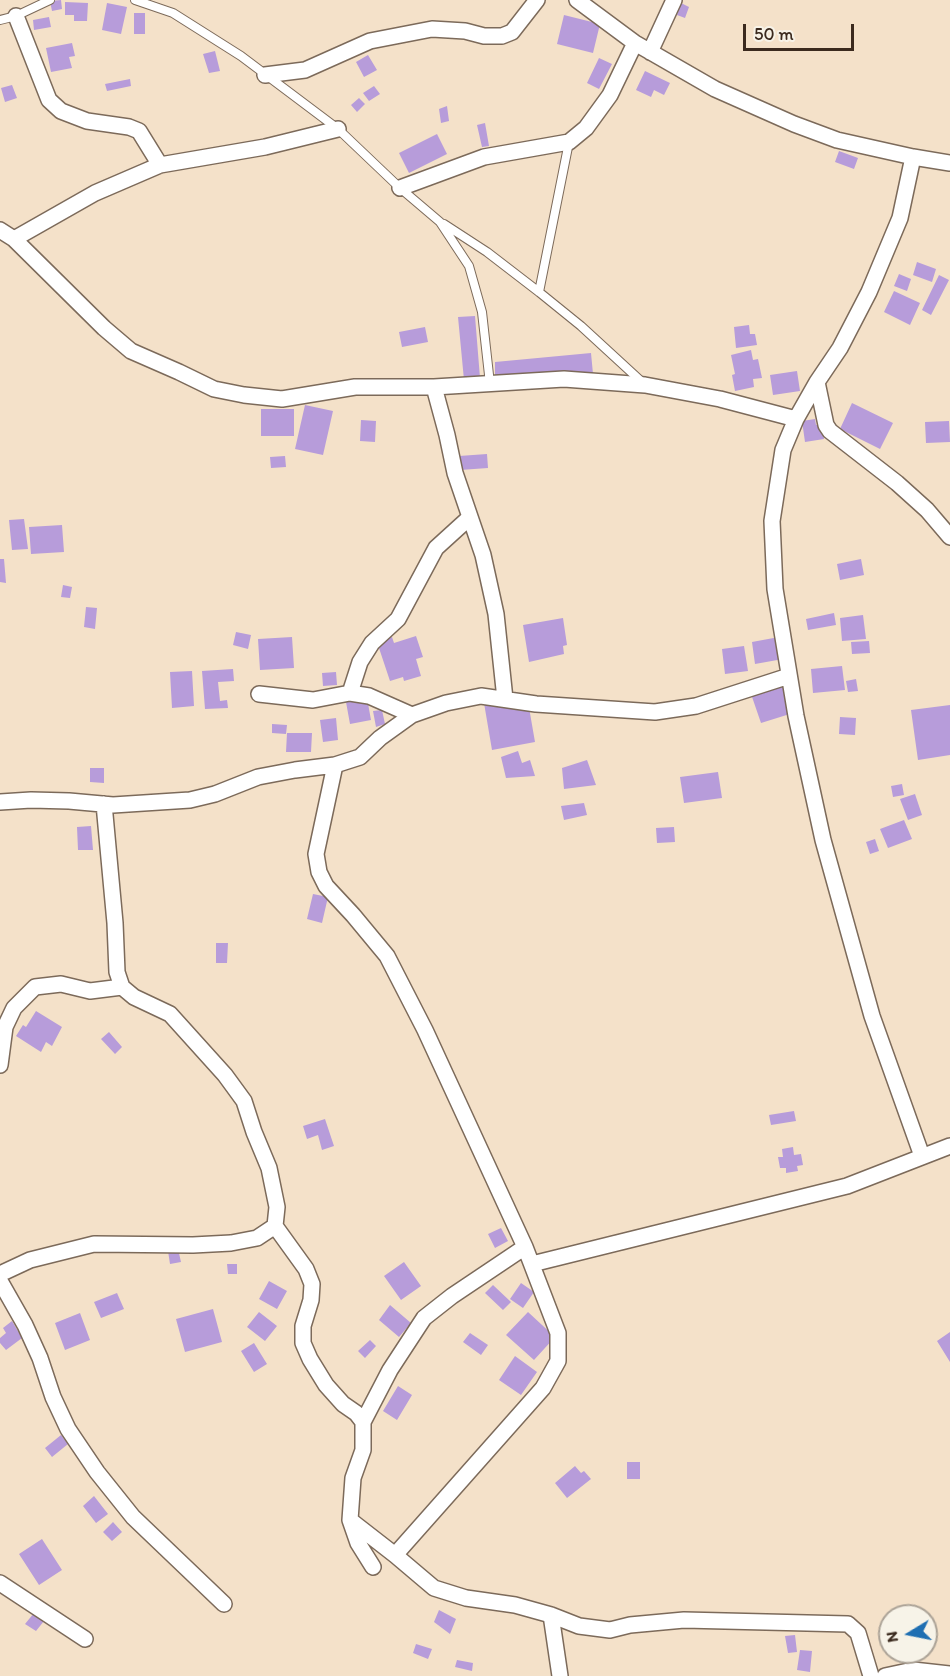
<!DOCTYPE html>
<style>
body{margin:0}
#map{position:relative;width:950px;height:1676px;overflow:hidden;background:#f4e1c9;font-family:Itim,sans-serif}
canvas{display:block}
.north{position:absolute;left:878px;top:1604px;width:60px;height:60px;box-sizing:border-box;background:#f7f3e8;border:2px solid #aca397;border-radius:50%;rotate:260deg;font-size:16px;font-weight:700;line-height:24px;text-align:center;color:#3b2a1e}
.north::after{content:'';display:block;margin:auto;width:21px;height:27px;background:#1f6fb2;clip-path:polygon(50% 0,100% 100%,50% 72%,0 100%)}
.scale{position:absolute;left:743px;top:24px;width:111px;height:27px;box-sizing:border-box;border:3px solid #3b2a1e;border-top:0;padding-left:8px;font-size:18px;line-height:21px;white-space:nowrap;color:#3b2a1e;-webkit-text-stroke:4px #f7f3e8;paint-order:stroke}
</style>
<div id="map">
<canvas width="950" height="1676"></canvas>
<div class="north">N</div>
<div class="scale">50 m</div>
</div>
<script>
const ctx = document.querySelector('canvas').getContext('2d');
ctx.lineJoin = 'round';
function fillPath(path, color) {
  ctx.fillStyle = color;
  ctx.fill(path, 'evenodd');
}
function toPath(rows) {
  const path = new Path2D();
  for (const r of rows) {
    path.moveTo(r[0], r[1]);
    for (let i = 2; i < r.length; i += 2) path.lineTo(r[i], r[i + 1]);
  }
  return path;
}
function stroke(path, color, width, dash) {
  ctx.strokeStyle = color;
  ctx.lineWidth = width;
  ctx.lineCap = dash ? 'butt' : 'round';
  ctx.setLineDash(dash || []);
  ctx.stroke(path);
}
const building = toPath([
 [61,0,62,9,52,11,50,1],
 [65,2,88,3,87,21,74,21,74,15,65,15],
 [107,3,127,7,121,34,102,30],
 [681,3,689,7,685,18,677,15],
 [134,13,145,13,145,34,134,34],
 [564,15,600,24,593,53,557,44],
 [49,17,51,27,34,30,33,20],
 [72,43,75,56,69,57,72,68,51,72,46,48],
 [215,51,220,71,209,73,203,54],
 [368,55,377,70,364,77,356,62],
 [599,58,612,64,599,89,587,83],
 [645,71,670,83,664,95,654,90,651,97,636,90],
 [130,79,131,86,107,91,105,84],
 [12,85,17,98,5,102,1,88],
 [374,86,380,94,369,101,363,93],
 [359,98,365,104,357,112,351,105],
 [447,106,449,121,441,123,439,109],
 [485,123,489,146,482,147,477,125],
 [437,134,447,154,409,173,399,153],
 [839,151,858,158,854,169,835,162],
 [917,262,936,269,932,282,913,275],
 [899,274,911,279,907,291,894,286],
 [939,275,949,280,931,315,922,310],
 [894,291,920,303,910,325,884,312],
 [475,316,480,378,464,380,458,317],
 [749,325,750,334,755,334,757,345,736,348,734,327],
 [425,327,428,342,402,347,399,332],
 [751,350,753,360,758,359,762,378,753,379,754,387,735,391,732,375,735,374,731,355],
 [591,353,593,374,495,381,495,362],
 [797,371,800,391,773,395,770,375],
 [852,403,893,423,880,449,840,429],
 [305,405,333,411,323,455,295,449],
 [261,409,294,409,294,436,261,436],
 [815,419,816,425,821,424,824,439,805,442,802,421],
 [361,420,376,421,375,442,360,441],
 [949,421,950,442,926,443,925,422],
 [487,454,488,468,460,470,459,456],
 [285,456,286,467,271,468,270,457],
 [24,519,28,549,12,550,9,520],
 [62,525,64,552,31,554,29,527],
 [0,559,4,559,6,583,0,582],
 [861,559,864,575,840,580,837,564],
 [63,585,72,587,70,598,61,597],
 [86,607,97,608,95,629,84,627],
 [834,613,836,625,808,630,806,619],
 [863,615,866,639,842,641,840,618],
 [563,618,567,645,563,646,564,654,529,662,523,625],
 [236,632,251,635,248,649,233,645],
 [416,636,423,657,416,659,421,676,404,681,403,677,390,681,377,642,392,637,394,643],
 [292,637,294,668,260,670,258,639],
 [779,637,783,659,755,664,752,642],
 [869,641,870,653,852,654,851,642],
 [744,646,748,671,725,674,722,649],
 [842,666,845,690,813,693,811,669],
 [233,669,234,681,218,682,220,701,227,700,228,708,205,709,202,671],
 [192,671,194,706,172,708,170,672],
 [336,672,337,685,323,686,322,673],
 [856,679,858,691,848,692,846,681],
 [783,681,793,713,761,723,750,691],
 [527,696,535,742,492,750,484,703],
 [367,698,371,720,350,724,346,702],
 [950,705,950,755,918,760,911,710],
 [382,710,385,724,376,727,373,711],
 [840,717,856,718,855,735,839,734],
 [336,718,338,740,323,742,320,720],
 [272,724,287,725,286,734,272,733],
 [287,733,312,733,311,752,286,752],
 [518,751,522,763,530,760,535,776,506,778,501,757],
 [587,760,596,785,564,789,562,768],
 [90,768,104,768,104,783,90,782],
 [718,772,722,798,684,803,680,777],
 [902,784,904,795,893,797,891,786],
 [915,794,922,815,908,820,900,799],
 [584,803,587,815,564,820,561,806],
 [904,820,912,839,888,848,880,829],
 [91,826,93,850,78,850,77,827],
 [674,827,675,842,657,843,656,828],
 [875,839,879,851,870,854,866,842],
 [313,894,328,897,322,923,307,919],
 [216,943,228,943,227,963,216,963],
 [36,1011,62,1027,52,1046,46,1042,41,1052,16,1036,23,1025,26,1027],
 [109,1032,122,1047,115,1054,101,1039],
 [794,1111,796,1121,771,1125,769,1115],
 [325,1119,334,1146,322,1150,318,1135,307,1139,303,1126],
 [793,1147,794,1155,801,1154,803,1165,797,1166,798,1171,786,1173,786,1168,780,1168,778,1157,783,1157,782,1149],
 [501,1228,508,1241,495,1248,488,1234],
 [178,1249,181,1262,170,1264,168,1251],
 [404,1262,421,1286,401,1300,384,1276],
 [227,1264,237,1264,237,1274,228,1274],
 [269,1281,287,1291,277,1309,259,1299],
 [521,1283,534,1292,523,1308,510,1299],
 [493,1285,511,1302,503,1310,485,1293],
 [117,1293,124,1309,101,1318,94,1302],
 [390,1305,411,1323,399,1337,379,1320],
 [213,1309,222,1342,185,1352,176,1319],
 [259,1312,277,1326,265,1341,247,1327],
 [528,1312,555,1337,534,1360,506,1335],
 [80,1313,90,1340,65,1350,55,1323],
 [12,1321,22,1338,6,1350,0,1343,0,1338,6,1333,3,1328],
 [950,1332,950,1362,937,1341],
 [470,1333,488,1345,481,1355,463,1342],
 [370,1340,376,1346,365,1358,358,1351],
 [254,1343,267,1364,254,1372,241,1351],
 [515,1356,537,1372,521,1395,499,1380],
 [398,1386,412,1395,397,1420,383,1411],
 [61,1435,68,1444,52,1457,45,1448],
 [627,1462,640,1462,640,1479,627,1479],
 [575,1466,581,1473,584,1471,591,1479,567,1498,555,1483],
 [94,1496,108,1514,96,1523,83,1506],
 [113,1522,122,1532,112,1541,103,1532],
 [42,1539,62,1570,39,1585,19,1554],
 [439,1610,456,1619,450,1634,434,1622],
 [34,1613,44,1621,36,1631,25,1624],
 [795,1635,797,1652,788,1653,785,1636],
 [416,1644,432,1649,428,1659,413,1653],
 [800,1650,812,1651,810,1672,797,1670],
 [457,1660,473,1663,472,1671,455,1667]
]);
const lane = toPath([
 [135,0,173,13,241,56,338,129,400,188,440,222,469,266,482,312,490,384],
 [0,20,16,16,50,0],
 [444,224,487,252,539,292,581,326,643,383],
 [539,292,569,142]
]);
const street = toPath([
 [577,0,635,43,715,89,794,124,837,140,913,157,950,163],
 [16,16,49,100,61,111,87,121,129,127,139,131,160,165],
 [650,52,674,0],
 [265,75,305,70,370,41,432,29,465,31,484,36,502,36,512,32,537,0],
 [913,157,900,218,869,292,840,348,817,382,796,419,783,450,772,521,775,589,796,716,823,840,872,1016,922,1156],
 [400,188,484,157,569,142,586,128,610,95,635,43],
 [0,230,14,239,104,328,131,351,179,372,214,389,244,395,282,399,355,387,434,387,564,379,645,385,720,399,796,419],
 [14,239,95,193,160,165,265,147,338,129],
 [817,382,826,425,830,431,897,483,927,510,950,537],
 [434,387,447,435,455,473,483,555,496,614,505,699],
 [350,693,360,662,372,643,398,619,436,548,469,518],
 [259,694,313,700,350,693,369,696,412,715],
 [335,765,316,854,319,872,326,886,353,915,387,956,425,1030,525,1247,558,1333,558,1361,543,1388,395,1555,350,1520],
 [0,802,31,800,69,801,113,805,190,800,215,794,258,777,295,770,335,765,360,757,380,738,412,715,446,703,481,696,536,704,655,712,696,706,789,676],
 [0,1065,5,1027,14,1008,35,987,61,984,90,991,122,987],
 [275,1226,306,1269,312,1284,311,1300,303,1326,303,1343,310,1359,326,1385,343,1404,356,1413,363,1422,363,1450,353,1478,350,1520,358,1543,373,1567],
 [532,1264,847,1186,950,1146],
 [0,1274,30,1260,94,1244,193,1245,231,1243,257,1238,275,1226,277,1207,269,1168,254,1132,244,1101,225,1075,170,1014,134,997,122,987,117,972,115,923,104,804],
 [0,1281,25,1325,40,1358,53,1397,68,1429,97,1472,133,1517,224,1604],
 [363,1422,390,1370,424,1318,452,1296,525,1247],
 [395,1555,434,1588,466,1598,515,1605,551,1615,579,1626,610,1630,630,1625,684,1620,848,1624,858,1633,871,1676],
 [0,1583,85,1639],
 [551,1615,560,1676],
 [885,1676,913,1670,950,1674]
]);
fillPath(building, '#b79cda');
stroke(lane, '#7c6a5a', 10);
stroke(street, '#7c6a5a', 18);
stroke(lane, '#fff', 8);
stroke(street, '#fff', 15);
</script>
